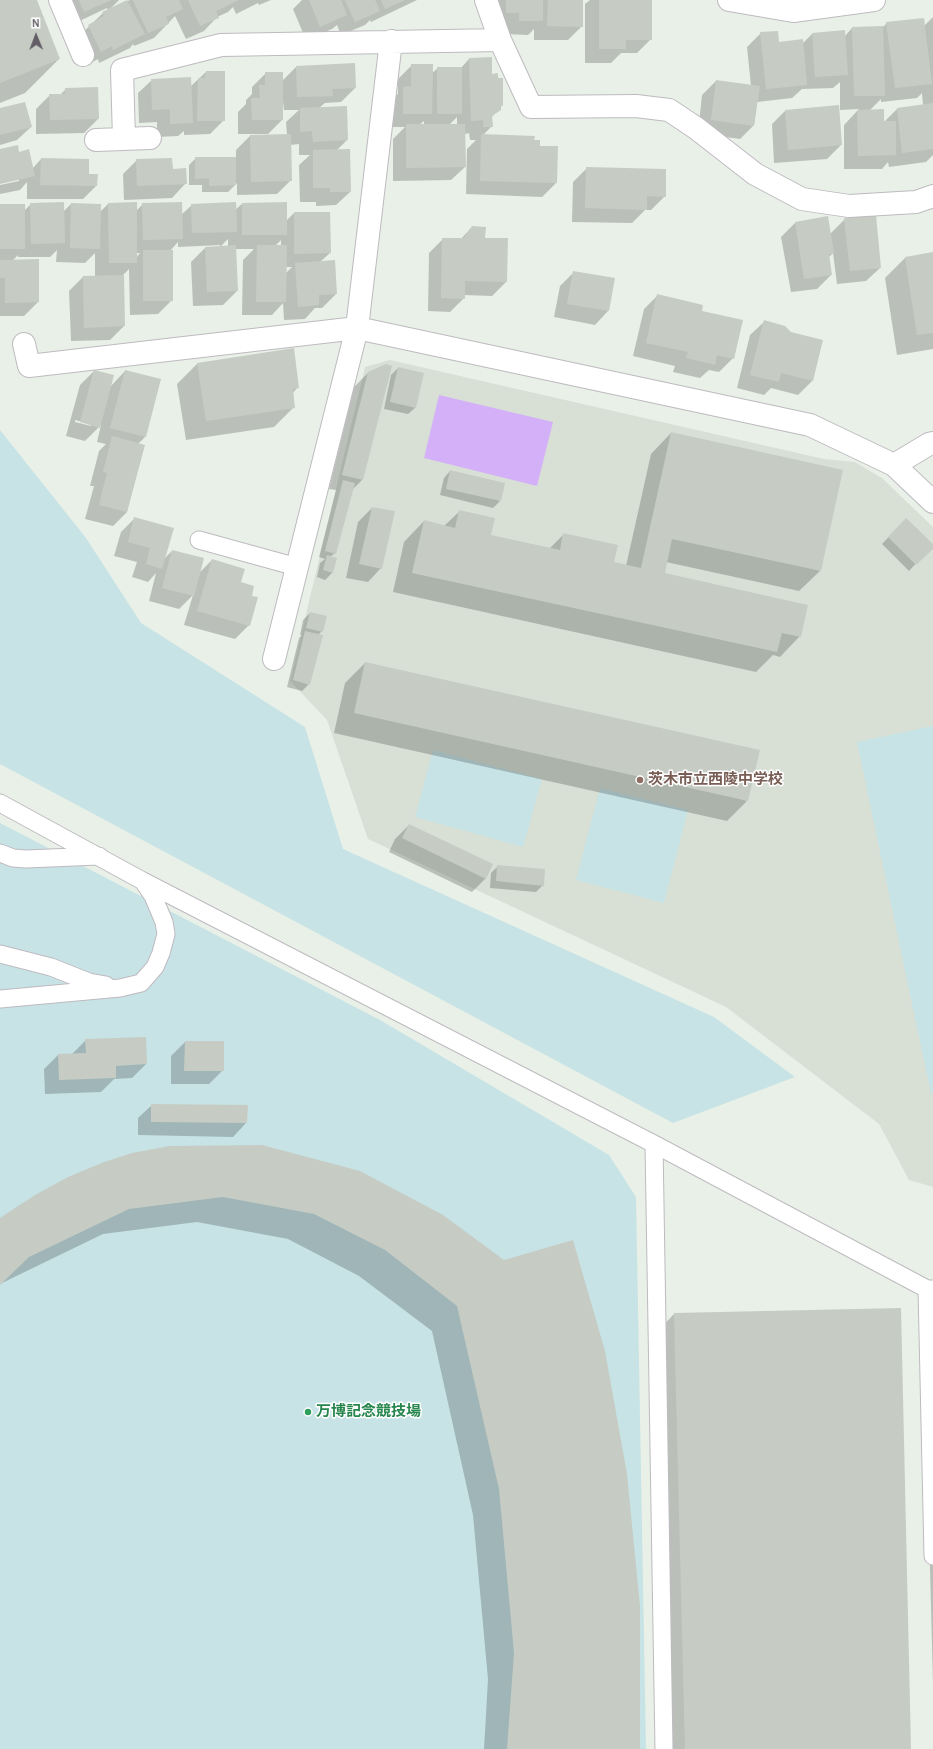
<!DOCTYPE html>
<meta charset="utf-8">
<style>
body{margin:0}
#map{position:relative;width:933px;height:1749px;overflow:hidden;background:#e9f0e8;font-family:Karla,sans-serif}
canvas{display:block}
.north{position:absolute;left:16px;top:16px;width:40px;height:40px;-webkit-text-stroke:3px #fff;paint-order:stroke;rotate:359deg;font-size:11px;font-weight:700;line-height:16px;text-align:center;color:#645f67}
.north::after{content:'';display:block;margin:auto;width:14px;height:18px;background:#645f67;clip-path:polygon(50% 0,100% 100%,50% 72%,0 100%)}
</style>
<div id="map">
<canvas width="933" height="1749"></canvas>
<div class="north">N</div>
</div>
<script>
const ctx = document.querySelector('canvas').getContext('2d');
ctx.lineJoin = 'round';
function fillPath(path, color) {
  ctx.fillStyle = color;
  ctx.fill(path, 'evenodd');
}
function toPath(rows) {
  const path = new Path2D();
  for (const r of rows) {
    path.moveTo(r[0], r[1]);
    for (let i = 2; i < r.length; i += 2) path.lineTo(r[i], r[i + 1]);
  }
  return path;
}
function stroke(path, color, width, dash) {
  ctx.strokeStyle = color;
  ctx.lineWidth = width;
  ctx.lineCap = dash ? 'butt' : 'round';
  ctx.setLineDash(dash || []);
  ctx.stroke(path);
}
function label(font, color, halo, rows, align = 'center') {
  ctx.font = font + ' Karla,"Noto Sans JP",sans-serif';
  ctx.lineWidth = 3;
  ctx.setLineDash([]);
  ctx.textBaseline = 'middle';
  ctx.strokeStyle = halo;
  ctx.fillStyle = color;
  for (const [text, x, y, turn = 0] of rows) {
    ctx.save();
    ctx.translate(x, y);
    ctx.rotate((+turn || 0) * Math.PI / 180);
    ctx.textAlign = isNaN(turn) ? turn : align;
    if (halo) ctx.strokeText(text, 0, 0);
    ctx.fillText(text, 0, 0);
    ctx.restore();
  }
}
const education = toPath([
 [390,360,824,459,855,462,882,478,933,527,933,1187,909,1180,879,1124,726,1007,368,839,327,720,290,681,365,367]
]);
const green = toPath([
 [0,430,86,538,141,623,305,727,343,849,714,1017,795,1077,673,1123,0,764],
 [933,726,933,1093,931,1094,857,742],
 [433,750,542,779,523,847,415,817],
 [600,788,688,810,664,903,576,880],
 [0,823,380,1020,609,1155,636,1197,646,1749,0,1749]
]);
const water = toPath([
 [439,395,553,422,537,486,424,458]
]);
const shadow = toPath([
 [0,0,36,0,59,59,25,93,0,103],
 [59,0,119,0,110,9,130,0,271,0,259,5,258,3,236,14,233,7,228,12,217,17,204,31,186,39,175,16,154,38,134,46,133,44,130,48,99,63,98,59,87,65,75,40,103,13,108,10,107,8,71,25],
 [302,0,417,0,371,22,370,20,365,25,341,35,337,25,332,29,306,40,293,9],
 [486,0,582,0,582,26,568,40,534,40,534,29,528,35,506,34],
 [590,0,651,0,651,39,637,53,621,53,611,63,585,63,585,4],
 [933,17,933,155,926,162,889,167,888,162,882,169,844,169,844,125,859,109,840,110,840,82,833,88,802,89,792,98,757,102,754,125,740,139,698,133,702,95,716,81,751,86,747,47,761,33,778,43,802,44,812,34,845,36,852,28,883,27,887,23,924,26],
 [922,93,923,105,897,109,883,123,869,111,881,99,881,102,917,98],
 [469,59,491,75,502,105,491,118,492,126,483,135,533,141,539,147,556,183,542,197,466,194,467,149,476,140,470,140,469,133,465,134,465,167,451,180,393,181,393,139,405,127,389,127,390,101,398,94,398,79,412,65,431,74,438,68,461,68],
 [457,117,457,125,449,125],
 [424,121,424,125,419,125],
 [354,64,355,88,341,102,325,103,319,108,347,140,337,150,350,192,336,205,316,206,316,202,300,202,299,165,310,155,299,155,299,144,290,145,291,180,277,194,237,195,237,183,228,192,202,192,202,185,189,185,189,165,196,158,236,158,236,150,250,136,287,135,286,122,299,110,284,110,283,101,282,101,282,120,268,134,238,134,238,112,246,104,246,100,252,94,252,87,266,73,282,81,296,67],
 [206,72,224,120,210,134,184,135,184,131,178,136,157,137,157,122,139,123,138,93,152,80,191,86],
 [97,88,98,119,84,133,36,134,36,109,50,95,60,95,66,89],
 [0,109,31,127,17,140,0,145],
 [785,111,841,145,827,159,774,163,772,124],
 [0,150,18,153,32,169,41,159,88,175,96,186,83,199,27,199,27,182,20,190,0,194,0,185,19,181,19,179,0,183],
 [137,160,172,170,185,169,185,184,172,198,124,200,123,174],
 [587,168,665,196,651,210,645,210,632,223,572,222,573,182],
 [31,204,63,212,71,204,100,212,108,204,136,204,136,211,143,204,181,215,192,205,235,210,242,204,286,221,294,213,330,253,320,262,336,294,322,308,315,308,305,319,284,320,283,303,272,315,242,315,243,260,254,249,235,249,237,291,223,305,193,306,191,262,205,248,220,247,220,245,178,247,178,242,170,251,172,300,158,314,130,315,129,269,123,275,124,326,110,340,71,341,69,291,83,277,95,277,95,253,85,263,56,262,57,250,50,257,18,257,18,255,12,261,38,260,38,302,24,316,0,316,0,205,24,211],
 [228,239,228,247,220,247],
 [281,240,281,246,275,246],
 [136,253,140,253,136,258],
 [286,267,292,267,285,274],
 [845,219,880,268,866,281,837,284,833,253,828,258,831,275,817,289,791,292,781,237,795,223,830,234],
 [472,227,484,239,506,282,492,296,464,295,464,298,450,312,428,311,429,253,443,239,461,239],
 [933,253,933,349,897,355,885,278,905,258],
 [574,272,608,311,595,325,554,317,560,286],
 [658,295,700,312,733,358,719,372,709,370,700,378,673,372,675,366,633,356,644,309],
 [764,322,791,333,822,341,812,381,798,395,771,388,764,395,737,388,750,335],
 [197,364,298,387,292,394,294,407,274,427,186,440,177,384],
 [398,368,415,408,408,414,384,409,391,375],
 [94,371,110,387,125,371,160,380,145,437,138,444,144,445,127,512,113,526,85,519,94,486,90,486,99,451,106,444,97,442,101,425,85,441,66,436,80,385],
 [75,420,91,424,91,426,75,422],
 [368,373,362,480,352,490,335,553,330,557,336,559,332,573,325,580,317,577,320,563,325,559,319,557,336,490,329,489,354,387],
 [671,433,820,571,799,591,666,562,664,574,800,636,780,657,773,655,756,672,393,592,404,542,424,521,444,526,460,511,489,536,549,549,564,534,613,563,626,566,651,454],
 [450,471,500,501,493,508,440,495,444,478],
 [372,508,381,568,368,582,346,578,358,522],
 [135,518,164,559,172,551,198,574,212,560,240,582,250,596,249,625,235,639,184,625,193,595,179,609,149,601,156,573,148,582,132,577,137,562,114,556,121,532],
 [906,519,933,545,909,571,882,544],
 [310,613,322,631,318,635,309,684,302,691,287,687,299,638,302,635,300,635,303,620],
 [365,663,747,801,727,821,334,733,345,683],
 [409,825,486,878,472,892,389,852,395,839],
 [498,866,543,885,536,892,490,888,491,873],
 [86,1040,146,1064,132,1078,114,1079,101,1092,45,1094,44,1069,58,1055,72,1054],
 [185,1042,223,1070,209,1084,171,1084,171,1056],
 [152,1105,246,1123,233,1137,138,1135,138,1118],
 [69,1178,442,1216,639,1749,484,1749,488,1679,473,1515,432,1331,359,1276,288,1239,197,1222,103,1234,0,1284,0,1219,20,1205],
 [674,1314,910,1749,659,1749,649,1340],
 [933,1332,933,1684,924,1340]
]);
const building = toPath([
 [0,0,37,0,60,59,0,83],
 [79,0,111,0,84,12],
 [127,0,145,34,113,50,112,46,101,52,88,25,104,16,102,12],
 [133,0,179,0,183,9,166,17,169,24,148,33],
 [188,0,239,0,216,11,219,18,200,26],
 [309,0,341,0,347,15,320,27],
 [345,0,375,0,380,11,355,22],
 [381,0,405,0,385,9],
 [506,0,543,0,543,21,519,21,519,13,506,13],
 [548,0,583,0,583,27,547,26],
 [599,0,652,0,652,40,626,40,626,49,599,49],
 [924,18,932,84,895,88,886,22],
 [883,26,885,96,854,96,852,27],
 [845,30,848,75,815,77,812,33],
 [778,31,779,42,803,39,807,85,766,89,760,32],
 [492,57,492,74,498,73,498,78,503,78,503,106,501,106,501,110,492,116,493,127,483,127,483,120,471,121,469,58],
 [355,63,356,88,332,89,333,96,297,97,296,66],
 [411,64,433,64,432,114,403,114,403,87,411,86],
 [437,67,462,67,462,114,437,114],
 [206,71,225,71,225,121,197,121,198,78,205,78],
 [265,72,283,72,283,120,252,120,251,98,260,98,259,85,265,85],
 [191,77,193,123,170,124,170,109,152,110,151,79],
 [716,80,760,86,754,126,711,120],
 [98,87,99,119,50,120,49,94,65,94,65,88],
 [25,102,32,127,0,135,0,108],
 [933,103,933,149,902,153,897,108],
 [839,105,842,145,788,150,785,110],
 [347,106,348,140,313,142,312,131,300,132,300,108],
 [884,109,884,121,896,121,896,155,858,156,857,110],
 [406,124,465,124,466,167,406,168],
 [291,134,292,181,251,182,250,135],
 [481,134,535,136,534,140,540,140,540,146,558,146,557,183,480,181],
 [18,145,19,152,29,149,35,176,0,184,0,149],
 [350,149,351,192,330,192,330,188,313,188,313,150],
 [195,157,236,157,236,185,209,186,209,178,195,179],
 [41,158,89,159,89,174,98,174,97,186,40,185],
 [172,158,173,169,186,168,187,184,137,186,136,159],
 [586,167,666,169,666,197,647,196,647,210,585,208],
 [64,202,65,243,31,244,30,203],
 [137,202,137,263,109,263,108,203],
 [182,202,183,239,143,240,142,203],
 [236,202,237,232,192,233,191,204],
 [287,202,287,235,242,235,242,203],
 [71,203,101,204,100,249,70,248],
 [0,204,25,204,25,249,0,249],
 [294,212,330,212,331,253,294,254],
 [876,215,881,268,850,271,844,218],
 [828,216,834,254,829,254,832,275,804,279,795,222],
 [472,226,486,227,485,238,508,238,507,282,465,281,465,299,441,298,442,238,464,238],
 [236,245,238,291,207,292,205,247],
 [257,245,287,245,286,302,256,302],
 [143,250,173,250,173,301,143,301],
 [933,252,933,333,917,335,905,257],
 [39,259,39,302,5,303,5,278,0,278,0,260],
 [335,260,337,294,319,295,319,305,298,307,295,263],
 [573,271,615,278,609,311,567,304],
 [124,275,125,326,84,328,83,276],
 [657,294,703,305,702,311,743,320,734,359,717,355,715,365,686,358,688,352,646,343],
 [764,320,785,326,791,332,823,340,813,381,781,373,779,382,750,375],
 [294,348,299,388,293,389,295,408,206,421,197,363],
 [386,364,392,366,363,480,342,475,368,372],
 [398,367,424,373,416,408,390,402],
 [94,370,114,375,100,428,80,422],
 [125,370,161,379,146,437,110,428],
 [671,432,843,470,821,571,672,539,665,573,808,605,801,637,782,633,777,652,412,573,424,520,455,528,459,510,495,518,491,535,560,550,563,533,618,545,614,562,641,568],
 [112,436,145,445,127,512,99,505,107,473,103,472],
 [450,470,505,483,501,501,446,489],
 [343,480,355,483,336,554,325,551],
 [372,507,395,511,382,569,359,564],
 [134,517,174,528,162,569,146,564,150,548,128,542],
 [906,518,933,544,933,549,916,565,888,537],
 [172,550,204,558,194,596,162,588],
 [327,555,337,558,333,573,323,570],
 [212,559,245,569,241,582,254,586,252,596,258,597,250,626,197,611],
 [310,612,327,616,323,632,306,628],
 [305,631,323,635,310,685,293,680],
 [365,662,760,750,748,801,354,713],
 [409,824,493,864,486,879,402,838],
 [497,865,545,869,544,886,496,881],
 [146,1037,147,1064,116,1066,116,1078,59,1080,58,1054,86,1053,85,1039],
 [185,1041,224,1041,224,1071,184,1071],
 [151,1104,248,1105,247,1123,151,1122],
 [262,1145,360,1171,443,1215,504,1260,573,1240,605,1351,627,1474,640,1606,640,1749,507,1749,514,1653,499,1489,457,1306,385,1250,314,1214,223,1197,129,1209,29,1257,0,1285,0,1218,35,1195,68,1177,104,1162,132,1153,170,1146],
 [901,1308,911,1749,685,1749,674,1313]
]);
const service = toPath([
 [199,540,297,567],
 [0,803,143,881,654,1144,927,1289,933,1289],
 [0,853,13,858,26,859,99,856],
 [0,954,51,967,89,982,106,985],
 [0,999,120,988,141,983,155,967,161,953,166,934,164,922,153,896,143,881],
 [654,1144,664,1749],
 [927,1289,933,1556]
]);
const minor = toPath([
 [60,0,83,55],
 [486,0,500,40,531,107,636,106,669,110,696,128,755,174,802,199,849,206,916,202,933,196],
 [729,0,793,11,874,0],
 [124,139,122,70,221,45,500,40],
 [96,140,150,138],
 [24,344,29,366,357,328,810,425,894,465,933,502],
 [894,465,929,444,933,443],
 [274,659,357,328,391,41]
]);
const markers = [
 [640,780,4,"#8d6e63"],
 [308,1412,4,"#2e9e5b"]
];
const educationNames = [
 ["茨木市立西陵中学校",648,780]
];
const leisureNames = [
 ["万博記念競技場",316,1412]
];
fillPath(education, '#d8e0d6');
fillPath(green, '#c7e3e5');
fillPath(water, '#d3b0f8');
fillPath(shadow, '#0003');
fillPath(building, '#c6ccc4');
stroke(service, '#bebac0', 19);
stroke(minor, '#bebac0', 24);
stroke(service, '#fff', 17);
stroke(minor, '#fff', 22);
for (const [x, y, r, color] of markers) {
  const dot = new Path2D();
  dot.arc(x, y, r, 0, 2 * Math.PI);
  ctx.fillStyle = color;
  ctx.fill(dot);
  stroke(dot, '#fff', 1.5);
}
label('bold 15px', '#785e54', '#fff', educationNames, 'left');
label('bold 15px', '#27864d', '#fff', leisureNames, 'left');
</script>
